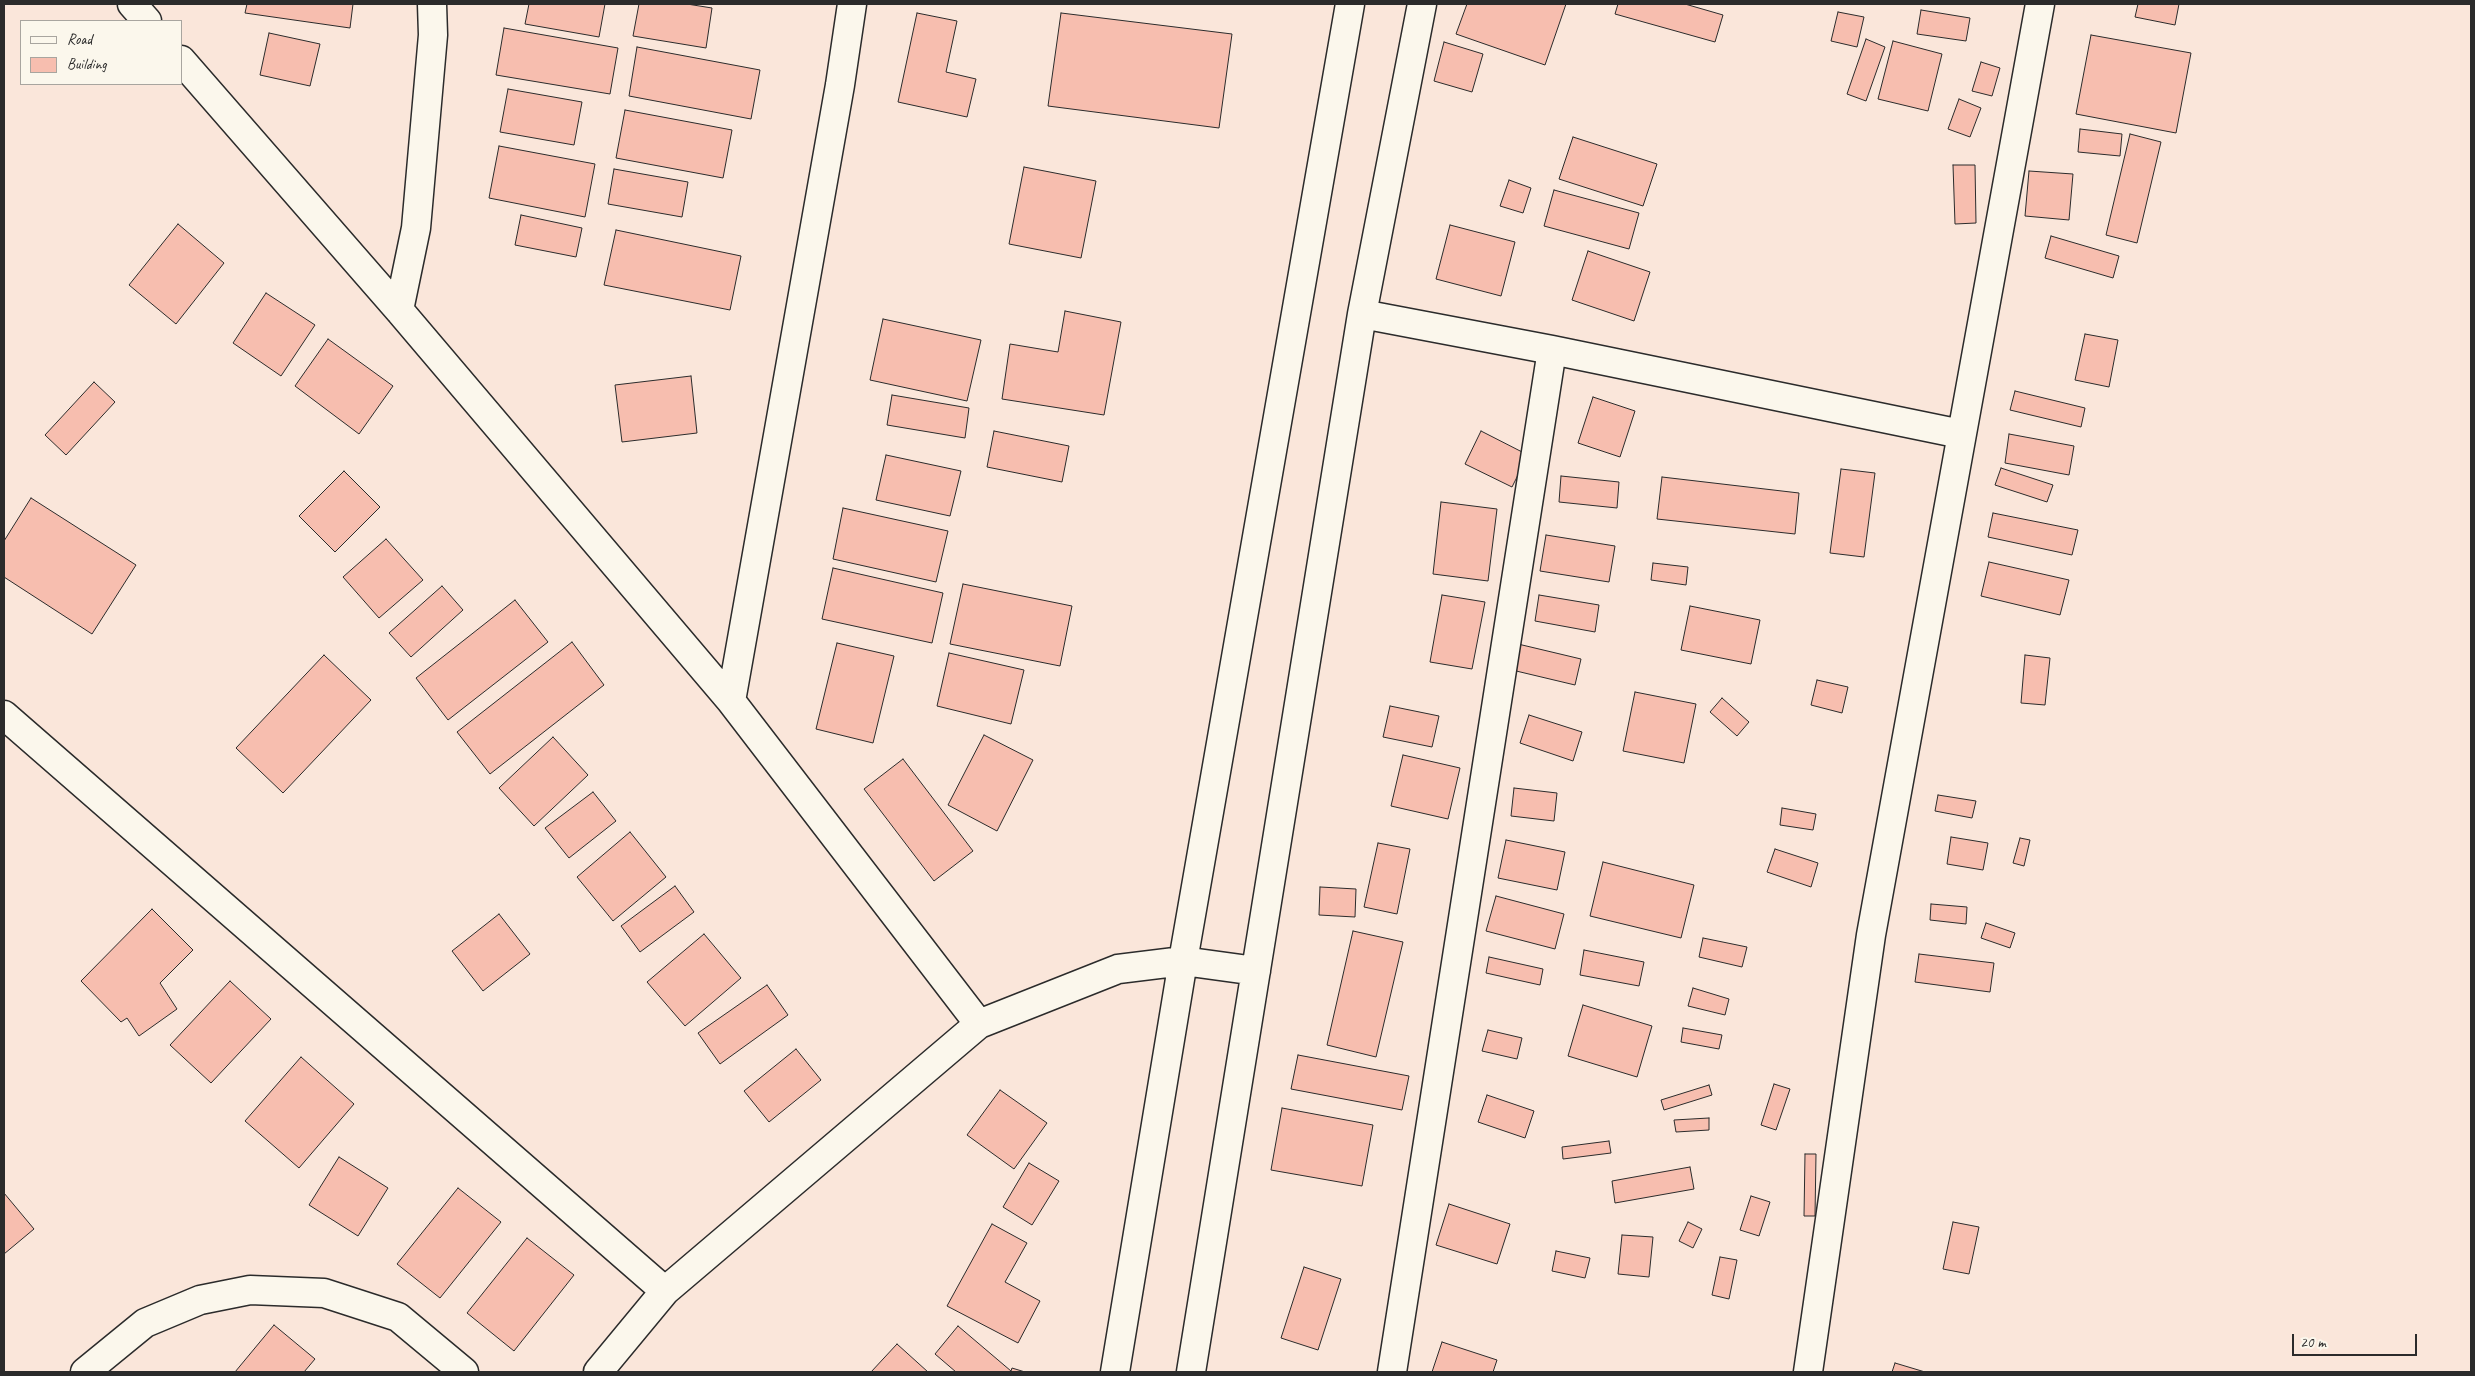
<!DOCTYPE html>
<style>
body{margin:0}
#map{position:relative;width:2475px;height:1376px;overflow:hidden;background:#fae6da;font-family:Caveat,sans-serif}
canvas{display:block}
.frame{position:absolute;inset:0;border:5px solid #2b2b2b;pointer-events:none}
.legend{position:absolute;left:20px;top:20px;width:162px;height:65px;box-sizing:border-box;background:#fbf7ec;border:1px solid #a8a59f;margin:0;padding:6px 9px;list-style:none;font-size:15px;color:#2b2b2b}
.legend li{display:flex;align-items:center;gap:10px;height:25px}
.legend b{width:25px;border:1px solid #a8a59f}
.scale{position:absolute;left:2292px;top:1334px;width:125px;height:22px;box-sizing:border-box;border:2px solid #2b2b2b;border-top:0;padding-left:6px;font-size:15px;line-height:18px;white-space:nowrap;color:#2b2b2b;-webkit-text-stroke:4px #fbf7ec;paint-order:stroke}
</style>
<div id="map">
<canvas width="2475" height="1376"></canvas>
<div class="frame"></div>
<ul class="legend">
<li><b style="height:6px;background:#fbf7ec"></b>Road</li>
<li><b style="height:14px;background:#f7beaf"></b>Building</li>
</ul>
<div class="scale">20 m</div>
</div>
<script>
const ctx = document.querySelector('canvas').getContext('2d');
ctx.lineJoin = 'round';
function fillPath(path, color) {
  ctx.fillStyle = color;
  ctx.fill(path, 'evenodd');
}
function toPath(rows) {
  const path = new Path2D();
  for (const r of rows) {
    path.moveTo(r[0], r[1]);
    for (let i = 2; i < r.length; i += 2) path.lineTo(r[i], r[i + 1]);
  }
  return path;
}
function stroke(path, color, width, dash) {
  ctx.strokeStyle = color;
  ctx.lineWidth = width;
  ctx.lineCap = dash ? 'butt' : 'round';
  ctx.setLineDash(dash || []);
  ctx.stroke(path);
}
const building = toPath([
 [247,4,353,4,350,28,245,13,247,4],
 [529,4,605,4,599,37,525,24,529,4],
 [639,4,687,4,712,8,706,48,633,36,639,4],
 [1467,4,1566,4,1545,65,1456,34,1467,4],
 [1618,4,1685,4,1723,15,1715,42,1615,14,1618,4],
 [2138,4,2179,4,2175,25,2135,17,2138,4],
 [1921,10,1970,18,1966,41,1917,34,1921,10],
 [1838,12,1864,17,1857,47,1831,41,1838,12],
 [917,13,957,21,946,72,976,79,967,117,898,102,917,13],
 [1061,13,1232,34,1219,128,1048,106,1061,13],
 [504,28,618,48,610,94,496,75,504,28],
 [269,33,320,44,310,86,260,75,269,33],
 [2091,35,2191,53,2176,133,2076,114,2091,35],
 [1866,39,1885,47,1866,101,1847,94,1866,39],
 [1893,41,1942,54,1928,111,1878,99,1893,41],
 [1444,42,1483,54,1472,92,1434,81,1444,42],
 [637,47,760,70,751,119,629,96,637,47],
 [1981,62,2000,68,1992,96,1972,91,1981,62],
 [508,89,582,102,574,145,500,132,508,89],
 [1959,99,1981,108,1970,137,1948,129,1959,99],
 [625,110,732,130,723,178,616,158,625,110],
 [2080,129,2122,134,2120,156,2078,152,2080,129],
 [2130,134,2161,142,2137,243,2106,235,2130,134],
 [1573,137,1657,164,1643,206,1559,179,1573,137],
 [499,146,595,164,585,217,489,198,499,146],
 [1953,165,1975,165,1976,223,1955,224,1953,165],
 [1024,167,1096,181,1081,258,1009,244,1024,167],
 [614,169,688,182,682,217,608,204,614,169],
 [2029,171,2073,174,2069,220,2025,216,2029,171],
 [1509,180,1531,188,1523,213,1500,206,1509,180],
 [1554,190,1639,213,1629,249,1544,226,1554,190],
 [521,215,582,228,576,257,515,245,521,215],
 [178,224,224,263,176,324,129,285,178,224],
 [1450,225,1515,242,1501,296,1436,279,1450,225],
 [616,230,741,256,730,310,604,285,616,230],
 [2051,236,2119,256,2113,278,2045,258,2051,236],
 [1588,251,1650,272,1634,321,1572,300,1588,251],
 [266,293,315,325,281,376,233,343,266,293],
 [1065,311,1121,322,1104,415,1002,399,1010,344,1058,352,1065,311],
 [883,319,981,340,967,401,870,380,883,319],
 [2085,334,2118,340,2109,387,2075,380,2085,334],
 [328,339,393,386,359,434,295,386,328,339],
 [691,376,697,433,622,442,615,385,691,376],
 [94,382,115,402,66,455,45,435,94,382],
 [2015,391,2085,408,2081,427,2010,410,2015,391],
 [892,395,969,408,965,438,887,425,892,395],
 [1593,397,1635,411,1620,457,1578,443,1593,397],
 [994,431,1069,446,1062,482,987,467,994,431],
 [1481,431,1528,455,1512,487,1465,464,1481,431],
 [2009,434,2074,446,2069,475,2005,463,2009,434],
 [886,455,961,471,950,516,876,500,886,455],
 [2001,468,2053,485,2047,502,1995,485,2001,468],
 [1841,469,1875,473,1864,557,1830,553,1841,469],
 [344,471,380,507,335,552,299,516,344,471],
 [1561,476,1619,482,1617,508,1559,502,1561,476],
 [1662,477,1799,493,1795,534,1657,519,1662,477],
 [31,498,136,565,92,634,4,577,4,541,31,498],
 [1441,502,1497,509,1488,581,1433,574,1441,502],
 [843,508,948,531,936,582,833,559,843,508],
 [1993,513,2078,530,2072,555,1988,537,1993,513],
 [1546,535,1615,546,1609,582,1540,571,1546,535],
 [386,539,423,580,379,618,343,577,386,539],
 [1989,562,2069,580,2060,615,1981,596,1989,562],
 [1653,563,1688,567,1686,585,1651,580,1653,563],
 [833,568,943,593,932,643,822,619,833,568],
 [963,584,1072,606,1060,666,950,644,963,584],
 [442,586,463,610,411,657,389,633,442,586],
 [1442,595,1485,602,1472,669,1430,662,1442,595],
 [1539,595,1599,605,1595,632,1535,621,1539,595],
 [515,600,548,642,448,720,416,678,515,600],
 [1690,606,1760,620,1751,664,1681,650,1690,606],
 [572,642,604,685,490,774,457,732,572,642],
 [837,643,894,656,873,743,816,729,837,643],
 [1518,644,1581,659,1575,685,1512,670,1518,644],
 [949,653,1024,670,1011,724,937,706,949,653],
 [324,655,371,700,283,793,236,748,324,655],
 [2025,655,2050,658,2045,705,2021,703,2025,655],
 [1817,680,1848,687,1842,713,1811,705,1817,680],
 [1635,692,1696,704,1684,763,1623,751,1635,692],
 [1722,698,1749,722,1737,736,1710,712,1722,698],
 [1390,706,1439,716,1432,747,1383,737,1390,706],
 [1529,715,1582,732,1573,761,1520,743,1529,715],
 [984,735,1033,760,997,831,948,805,984,735],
 [553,737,588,775,534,826,499,788,553,737],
 [1403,755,1460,768,1448,819,1391,806,1403,755],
 [903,759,973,851,934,881,864,789,903,759],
 [1514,788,1557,793,1554,821,1511,816,1514,788],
 [593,792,616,821,569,858,545,828,593,792],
 [1938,795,1976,801,1972,818,1935,811,1938,795],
 [1782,808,1816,814,1813,830,1780,825,1782,808],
 [630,832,666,877,613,921,577,877,630,832],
 [1951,837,1988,843,1983,870,1947,864,1951,837],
 [2020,838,2030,840,2024,866,2013,863,2020,838],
 [1506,840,1565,852,1557,890,1498,878,1506,840],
 [1378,843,1410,849,1397,914,1364,907,1378,843],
 [1775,849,1818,863,1811,887,1767,872,1775,849],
 [1603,862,1694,885,1681,938,1590,916,1603,862],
 [675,886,694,912,640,952,621,926,675,886],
 [1320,887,1356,889,1355,917,1319,915,1320,887],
 [1496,896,1564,914,1555,949,1486,931,1496,896],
 [1931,904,1967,907,1966,924,1930,920,1931,904],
 [152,909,193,950,160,983,177,1009,139,1036,127,1018,121,1022,81,981,152,909],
 [499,914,530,954,483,991,452,951,499,914],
 [1986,923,2015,933,2010,948,1981,938,1986,923],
 [1353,931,1403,942,1376,1057,1327,1045,1353,931],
 [704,934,741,978,685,1026,647,982,704,934],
 [1703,938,1747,947,1742,967,1699,957,1703,938],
 [1584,950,1644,962,1639,986,1580,975,1584,950],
 [1919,954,1994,963,1990,992,1915,982,1919,954],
 [1489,957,1543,969,1540,985,1486,973,1489,957],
 [230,981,271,1019,211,1083,170,1045,230,981],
 [767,985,788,1015,720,1064,698,1033,767,985],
 [1693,988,1729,999,1725,1015,1688,1006,1693,988],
 [1583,1005,1652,1026,1637,1077,1568,1056,1583,1005],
 [1683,1028,1722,1035,1719,1049,1681,1042,1683,1028],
 [1488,1030,1522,1038,1517,1059,1482,1051,1488,1030],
 [796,1049,821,1080,769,1122,744,1091,796,1049],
 [1298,1055,1409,1076,1402,1110,1291,1089,1298,1055],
 [301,1057,354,1104,299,1168,245,1121,301,1057],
 [1774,1084,1790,1089,1776,1130,1761,1125,1774,1084],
 [1709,1085,1712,1095,1664,1110,1661,1100,1709,1085],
 [1000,1090,1047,1123,1014,1169,967,1135,1000,1090],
 [1487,1095,1534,1111,1525,1138,1478,1122,1487,1095],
 [1282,1108,1373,1125,1362,1186,1271,1170,1282,1108],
 [1709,1118,1709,1130,1676,1132,1674,1120,1709,1118],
 [1609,1141,1611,1153,1563,1159,1562,1147,1609,1141],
 [1805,1154,1816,1154,1815,1216,1804,1216,1805,1154],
 [339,1157,388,1188,358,1236,309,1205,339,1157],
 [1029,1163,1059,1181,1032,1225,1003,1207,1029,1163],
 [1690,1167,1694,1189,1615,1203,1612,1181,1690,1167],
 [458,1188,501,1222,440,1298,397,1264,458,1188],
 [4,1193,34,1229,4,1254,4,1193],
 [1751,1196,1770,1202,1759,1236,1740,1230,1751,1196],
 [1449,1204,1510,1224,1497,1264,1436,1245,1449,1204],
 [1688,1222,1702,1229,1693,1248,1679,1241,1688,1222],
 [1953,1222,1979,1227,1969,1274,1943,1269,1953,1222],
 [992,1224,1027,1243,1005,1282,1040,1301,1018,1343,947,1306,992,1224],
 [1622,1235,1653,1237,1649,1277,1618,1274,1622,1235],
 [527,1238,574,1275,514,1351,467,1313,527,1238],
 [1556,1251,1590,1258,1585,1278,1552,1271,1556,1251],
 [1720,1257,1737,1260,1729,1299,1712,1295,1720,1257],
 [1304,1267,1341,1279,1318,1350,1281,1338,1304,1267],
 [274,1325,315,1359,304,1372,235,1372,274,1325],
 [958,1326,1011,1371,1012,1368,1025,1372,956,1372,935,1354,958,1326],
 [1442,1342,1497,1360,1493,1372,1432,1372,1442,1342],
 [897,1344,928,1372,871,1372,897,1344],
 [1895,1363,1925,1372,1892,1372,1895,1363]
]);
const minor = toPath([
 [132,4,147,21],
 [181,60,399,310,731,701,979,1024],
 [399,310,416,228,433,35,432,4],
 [1362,314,1552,350,1961,434],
 [731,701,840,85,852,4],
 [4,715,665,1291],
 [85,1372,145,1323,200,1300,250,1290,324,1293,398,1317,464,1372],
 [598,1372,665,1291,979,1024,1118,969,1183,961,1256,971],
 [1115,1372,1183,961,1350,4],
 [1191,1372,1362,314,1422,4],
 [1392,1372,1552,350],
 [1808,1372,1871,935,2040,4]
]);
fillPath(building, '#f7beaf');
stroke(building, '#2b2b2b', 1);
stroke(minor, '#2b2b2b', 31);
stroke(minor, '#fbf7ec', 28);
</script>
